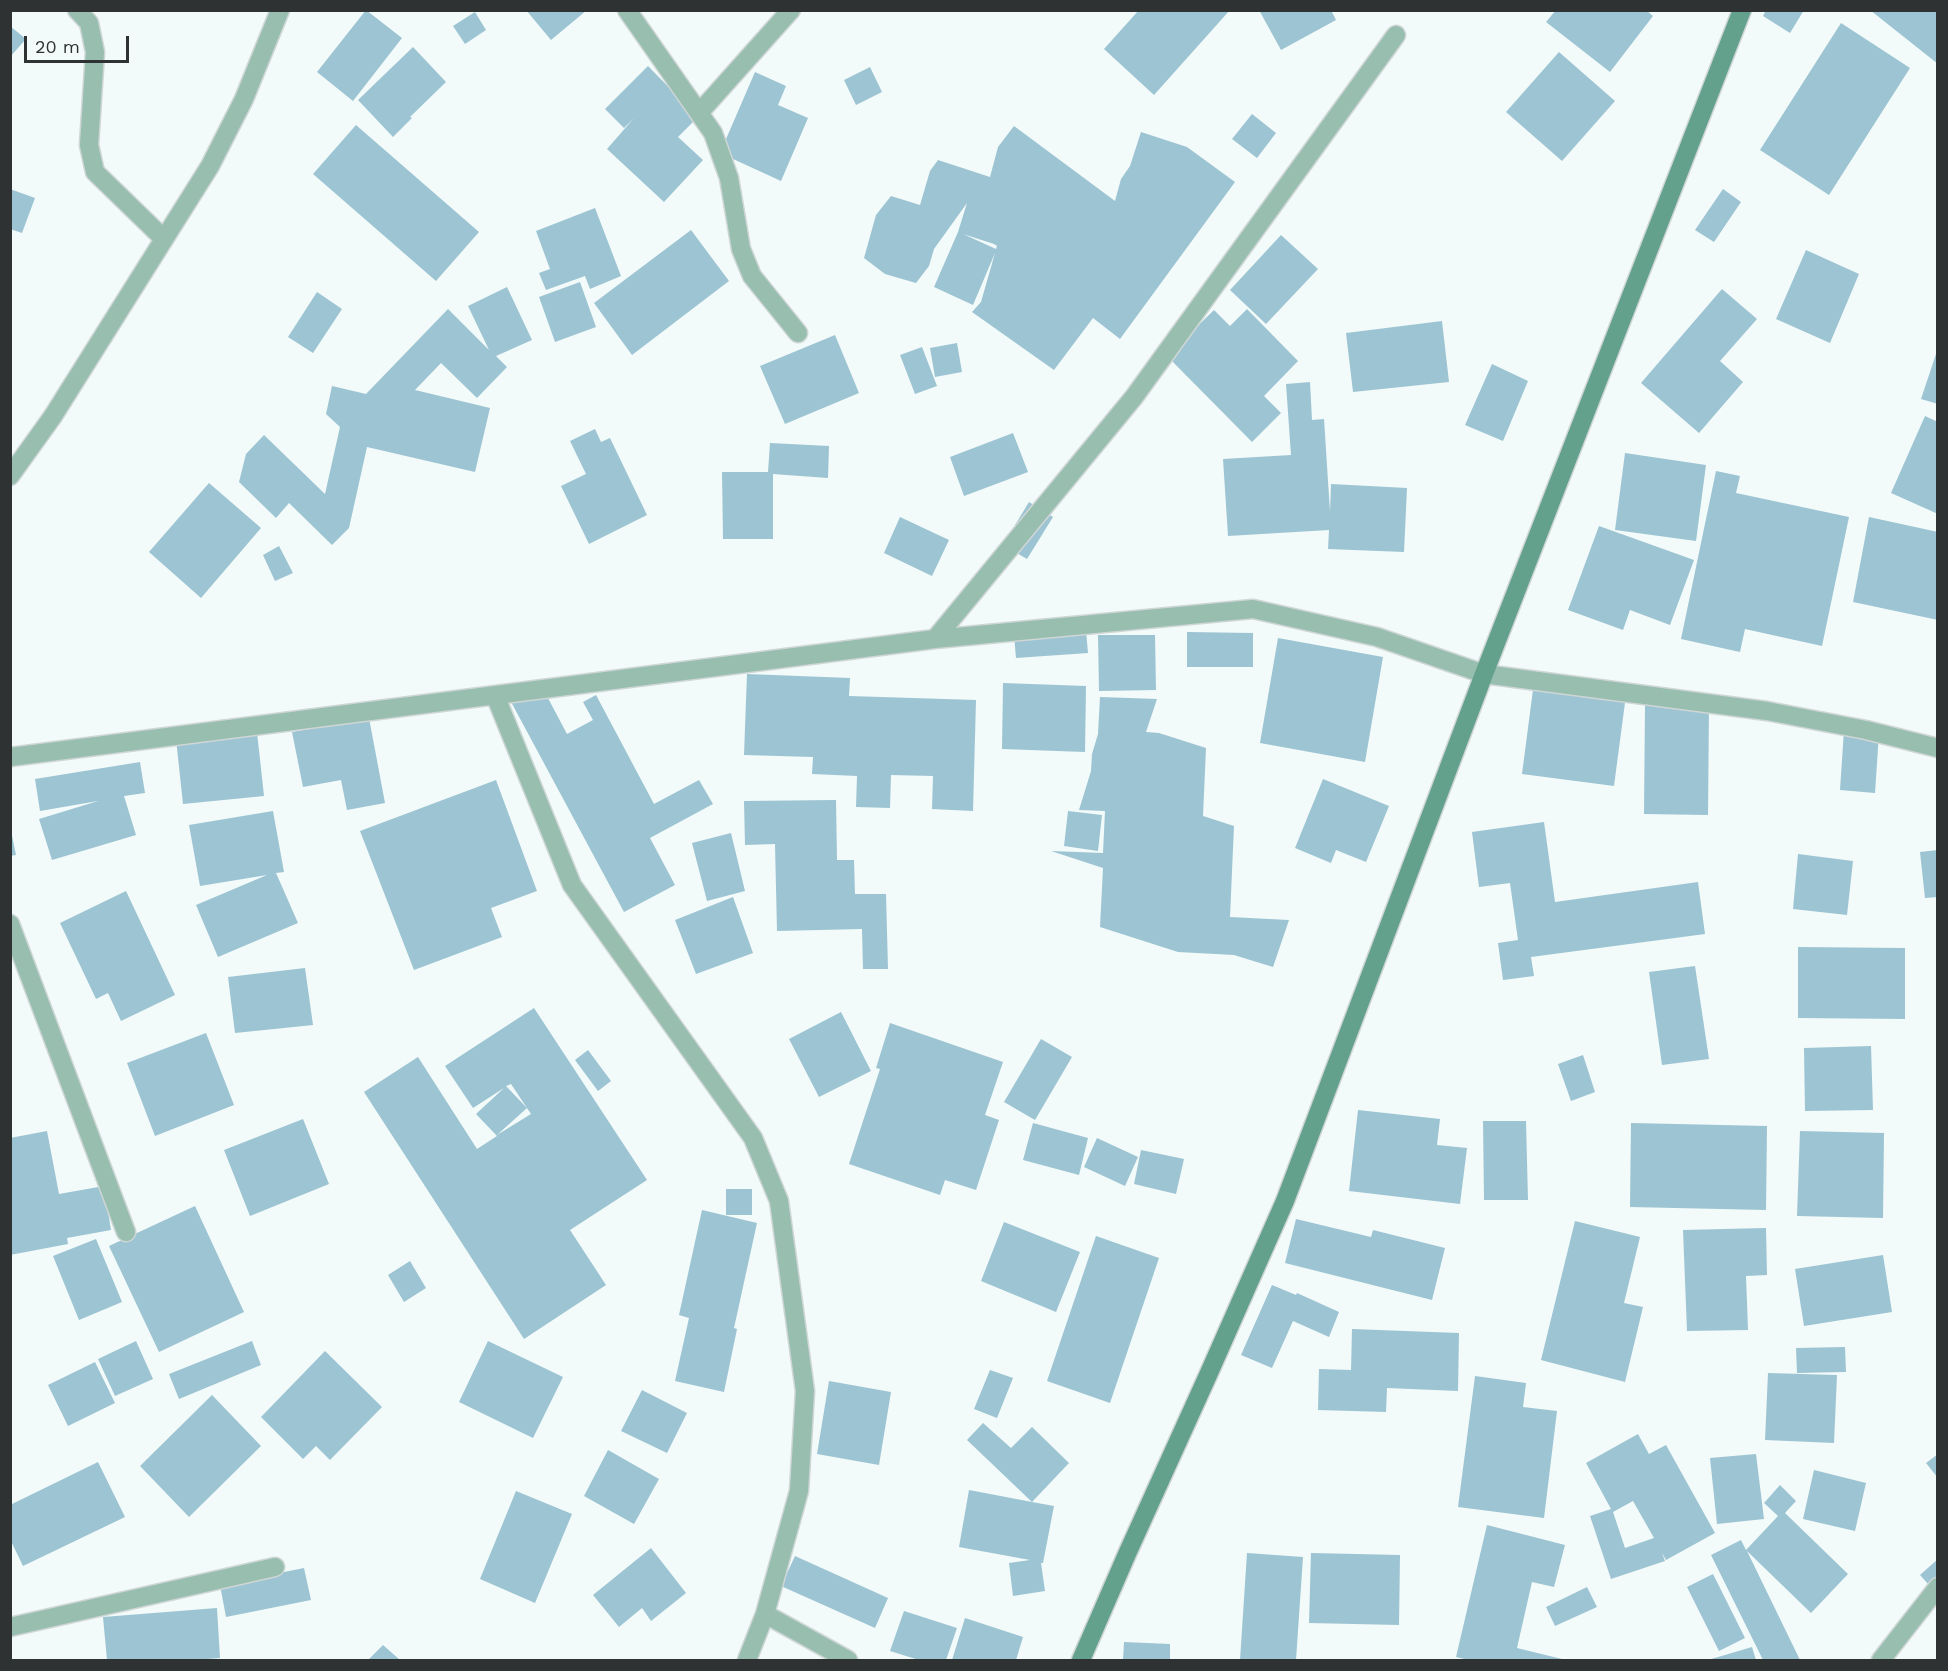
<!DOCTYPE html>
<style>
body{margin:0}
#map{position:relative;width:1948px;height:1671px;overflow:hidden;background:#f2fafa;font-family:"Work Sans",sans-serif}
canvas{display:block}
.frame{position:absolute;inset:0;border:12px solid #2e3232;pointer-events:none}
.scale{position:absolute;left:24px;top:36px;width:105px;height:27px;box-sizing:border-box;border:3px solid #2e3232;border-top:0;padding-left:8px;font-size:18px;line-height:21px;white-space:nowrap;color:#2e3232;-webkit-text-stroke:4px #f2fafa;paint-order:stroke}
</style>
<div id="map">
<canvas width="1948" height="1671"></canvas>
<div class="frame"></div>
<div class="scale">20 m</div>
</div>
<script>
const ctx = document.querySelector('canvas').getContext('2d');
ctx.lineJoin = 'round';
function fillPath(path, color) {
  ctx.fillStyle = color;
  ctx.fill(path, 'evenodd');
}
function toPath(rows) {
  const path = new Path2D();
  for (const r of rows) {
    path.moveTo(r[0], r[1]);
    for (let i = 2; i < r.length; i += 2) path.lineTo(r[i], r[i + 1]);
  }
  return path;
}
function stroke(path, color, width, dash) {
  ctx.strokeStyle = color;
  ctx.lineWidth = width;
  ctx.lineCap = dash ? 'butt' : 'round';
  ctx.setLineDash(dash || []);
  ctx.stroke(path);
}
const building = toPath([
 [366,10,402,38,353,101,317,72],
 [526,10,587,10,551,40],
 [1139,10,1230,10,1154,95,1104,49],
 [1259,10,1331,10,1336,20,1281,50],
 [1556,10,1646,10,1653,16,1610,72,1546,22],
 [1766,10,1804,10,1790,33,1763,16],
 [1870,10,1938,10,1938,64],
 [475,12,486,30,465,44,453,26],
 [1841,23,1910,68,1829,195,1760,150],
 [10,26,26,39,10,57],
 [413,47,446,82,410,117,412,118,393,137,358,100],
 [1559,52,1615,101,1562,161,1506,112],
 [648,66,698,117,678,137,703,160,664,202,607,149,634,118,624,128,605,109],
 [870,67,882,92,856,105,844,80],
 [755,72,786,86,778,105,808,118,781,181,720,153],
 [1252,114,1276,133,1257,158,1232,139],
 [356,125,479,232,436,281,313,174],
 [1014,126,1115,201,1121,179,1130,166,1141,132,1187,147,1235,182,1120,339,1093,318,1054,370,972,312,981,302,995,253,973,305,934,287,958,232,967,203,934,249,929,266,916,283,885,274,864,258,876,215,891,196,920,205,930,171,938,160,990,177,998,147],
 [963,234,994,244,997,246,996,249],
 [10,189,35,198,22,233,10,229],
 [1723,189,1741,202,1714,242,1695,230],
 [595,208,621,276,590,289,585,276,546,290,539,273,550,269,536,231],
 [691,230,729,281,632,355,594,303],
 [1281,235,1318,269,1266,324,1230,290],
 [1806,250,1859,274,1830,343,1776,319],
 [580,282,596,327,555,342,539,297],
 [507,287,532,340,496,356,507,367,477,398,441,363,415,390,490,408,475,472,367,447,349,528,332,545,289,503,276,518,239,482,246,454,264,435,325,494,340,427,326,414,332,386,366,394,448,309,489,350,468,306],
 [1722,289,1757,319,1720,361,1743,382,1699,433,1641,383],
 [317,292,342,309,313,353,288,337],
 [1247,309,1298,361,1264,396,1281,413,1252,442,1167,356,1214,310,1230,326],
 [1442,321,1449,382,1353,392,1346,333],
 [835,335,859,393,785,424,760,366],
 [957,343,962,372,935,377,930,348],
 [922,347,937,386,915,394,900,355],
 [1937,351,1938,351,1938,404,1921,399],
 [1492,364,1528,381,1503,441,1465,425],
 [1310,382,1312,420,1324,419,1330,512,1331,484,1407,488,1404,552,1328,549,1329,530,1228,536,1223,459,1291,455,1286,384],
 [1925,416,1938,422,1936,486,1938,487,1938,514,1891,493],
 [595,429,601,442,610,438,647,515,589,544,561,486,586,474,570,441],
 [1013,433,1028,472,964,496,950,457],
 [770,443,829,446,828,478,773,474,773,539,723,539,722,472,768,472],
 [1625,453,1706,465,1696,541,1615,530],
 [1716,471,1740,476,1736,493,1849,517,1822,646,1745,629,1740,652,1681,639],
 [209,483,261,528,201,598,149,552],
 [1029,502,1053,517,1027,559,1003,545],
 [900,517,949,540,932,576,884,553],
 [1869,517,1938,532,1938,620,1853,602],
 [1599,526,1694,560,1670,625,1630,610,1623,630,1568,610],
 [279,546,293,573,275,581,263,555],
 [1085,619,1088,653,1016,658,1013,624],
 [1187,632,1253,633,1253,667,1187,667],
 [1098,635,1155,635,1156,690,1099,691],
 [1278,638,1383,657,1365,762,1260,743],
 [747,674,850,678,849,696,976,700,973,811,932,809,933,776,891,775,890,808,856,807,857,776,812,774,813,757,744,755],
 [1534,682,1626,695,1614,786,1522,774],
 [540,683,567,734,593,720,583,702,596,695,654,804,699,780,713,804,650,838,675,885,624,912,510,700],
 [1003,683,1086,686,1085,752,1002,749],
 [1100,697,1157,699,1146,732,1159,733,1206,748,1203,816,1234,826,1230,917,1289,920,1273,967,1234,955,1178,952,1100,927,1103,868,1051,851,1103,853,1105,811,1079,810,1091,771,1092,754,1098,734],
 [1645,705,1709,706,1708,815,1644,814],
 [369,718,385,803,347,810,341,780,303,787,292,732],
 [1844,730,1879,733,1875,793,1840,790],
 [257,732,264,796,183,804,176,739],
 [140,762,145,793,124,796,136,835,52,860,39,819,98,801,40,811,35,779],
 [1323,779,1389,806,1366,862,1336,850,1331,863,1295,848],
 [496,780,537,891,491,908,502,937,414,970,360,831],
 [836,800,837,860,854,860,855,894,886,894,888,969,863,969,862,929,777,931,775,844,745,845,744,801],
 [273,811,284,872,276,873,298,923,218,957,196,905,267,875,200,886,189,825],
 [1068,811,1102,815,1098,851,1064,846],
 [1544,822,1555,902,1698,882,1705,934,1531,957,1534,976,1503,980,1498,943,1518,940,1510,883,1479,887,1472,832],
 [10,826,16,855,10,856],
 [731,833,745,891,707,901,692,843],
 [1938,850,1938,897,1925,898,1920,852],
 [1798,854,1853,861,1847,915,1793,909],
 [126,891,175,995,121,1021,108,993,96,999,60,923],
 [733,897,753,953,696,974,675,920],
 [1798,947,1905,948,1905,1019,1798,1018],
 [1695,966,1709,1059,1662,1065,1649,972],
 [305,968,313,1025,235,1033,228,977],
 [534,1008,647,1180,570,1230,606,1285,524,1339,364,1092,418,1057,477,1149,497,1136,476,1114,504,1088,473,1108,445,1066],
 [511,1084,531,1114,497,1135,527,1108,506,1086],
 [841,1012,871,1071,819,1097,789,1039],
 [890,1023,1003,1062,985,1115,999,1120,976,1190,945,1180,940,1195,849,1164,880,1069,876,1068],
 [206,1033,234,1105,155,1136,127,1063],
 [1041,1039,1072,1057,1035,1120,1004,1102],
 [1871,1046,1873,1110,1805,1111,1804,1048],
 [588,1050,611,1081,598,1091,575,1060],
 [1583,1055,1595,1092,1571,1101,1558,1064],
 [1358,1110,1440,1119,1437,1145,1467,1148,1460,1204,1349,1191],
 [303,1119,329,1184,250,1216,224,1150],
 [1483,1121,1526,1121,1528,1200,1484,1200],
 [1033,1123,1088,1138,1079,1175,1023,1160],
 [1631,1123,1767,1126,1766,1210,1630,1207],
 [47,1131,59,1194,104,1186,111,1230,67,1238,68,1244,10,1255,10,1138],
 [1800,1131,1884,1133,1883,1218,1797,1216],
 [1097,1138,1138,1157,1125,1186,1084,1167],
 [1141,1150,1184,1159,1176,1194,1134,1184],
 [726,1189,752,1189,752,1215,726,1215],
 [195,1206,244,1312,159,1352,109,1246],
 [702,1210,757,1223,734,1328,737,1329,724,1392,675,1381,689,1318,679,1315],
 [1296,1219,1371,1237,1373,1230,1445,1248,1432,1300,1285,1263],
 [1575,1221,1640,1237,1624,1303,1643,1307,1625,1382,1541,1360],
 [1004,1222,1080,1252,1056,1312,981,1281],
 [1766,1228,1767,1275,1746,1276,1748,1330,1687,1331,1683,1230],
 [1096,1236,1159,1258,1110,1403,1047,1381],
 [96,1239,122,1302,79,1320,53,1256],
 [1883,1255,1892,1312,1804,1326,1795,1269],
 [410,1261,426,1288,404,1302,388,1275],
 [1272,1285,1296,1295,1297,1293,1339,1312,1329,1337,1293,1321,1272,1368,1241,1355],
 [1352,1329,1459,1333,1458,1391,1387,1388,1386,1412,1318,1410,1319,1369,1351,1370],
 [136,1341,153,1379,115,1396,98,1359],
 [252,1341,261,1365,179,1399,169,1374],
 [488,1341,563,1377,533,1438,459,1402],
 [1845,1347,1846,1372,1797,1373,1796,1348],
 [325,1351,382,1407,330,1460,316,1446,303,1459,261,1417],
 [95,1362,115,1403,68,1426,48,1385],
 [990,1370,1013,1378,997,1418,974,1409],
 [1768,1373,1837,1375,1834,1443,1765,1440],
 [1475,1376,1526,1383,1523,1407,1557,1411,1544,1518,1458,1507],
 [829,1381,891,1392,879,1465,817,1454],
 [642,1390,687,1413,667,1453,621,1431],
 [212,1395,261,1446,189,1517,140,1466],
 [983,1423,1011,1448,1032,1427,1069,1463,1032,1502,1054,1506,1043,1563,1041,1563,1045,1591,1013,1596,1009,1563,1030,1560,959,1547,969,1490,1032,1502,967,1440],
 [1638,1434,1649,1454,1666,1445,1715,1533,1666,1560,1662,1553,1665,1561,1611,1579,1590,1516,1611,1509,1586,1463],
 [1633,1501,1654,1538,1625,1548,1613,1512],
 [608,1450,659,1479,634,1524,584,1496],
 [1756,1454,1764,1519,1717,1524,1710,1458],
 [1938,1454,1938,1478,1926,1463],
 [98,1462,125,1517,23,1566,10,1539,10,1505],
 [1814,1470,1866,1483,1855,1531,1803,1519],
 [1780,1485,1796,1501,1785,1513,1848,1574,1811,1613,1747,1551,1800,1660,1763,1660,1711,1555,1741,1540,1746,1550,1778,1516,1764,1503],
 [516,1491,572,1514,535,1603,480,1579],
 [1487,1525,1565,1545,1554,1587,1532,1582,1517,1648,1566,1660,1469,1660,1456,1657],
 [651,1548,686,1593,651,1621,642,1608,619,1627,593,1595],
 [1247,1553,1303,1557,1296,1660,1240,1660],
 [1311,1553,1400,1555,1399,1625,1309,1623],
 [795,1556,888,1598,875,1628,781,1586],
 [1938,1559,1938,1595,1920,1575],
 [304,1568,311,1600,226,1617,220,1585],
 [1713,1574,1745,1638,1719,1651,1687,1587],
 [1587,1587,1597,1607,1555,1626,1546,1607],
 [217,1608,220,1658,196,1660,107,1660,103,1617],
 [904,1611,957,1628,946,1660,919,1660,890,1651],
 [965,1618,1023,1637,1016,1660,952,1660],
 [1124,1642,1170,1644,1170,1660,1123,1660],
 [383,1645,400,1660,368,1660],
 [1752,1647,1756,1660,1708,1660]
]);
const street = toPath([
 [77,10,89,23,95,52,89,145,95,172,164,239],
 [627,10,713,133,729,178,741,249,752,276,798,333],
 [699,113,791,10],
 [10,476,53,416,210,166,244,99,280,10],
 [935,639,1134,397,1396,35],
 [495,695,572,885,753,1138,779,1201,805,1391,799,1491,765,1614,747,1660],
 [10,757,935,639,1253,609,1377,637,1484,674,1767,711,1866,730,1938,748],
 [10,924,126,1232],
 [765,1614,848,1660],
 [10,1627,275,1567],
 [1881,1660,1938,1587]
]);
const secondary = toPath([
 [1081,1660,1127,1554,1209,1373,1285,1201,1484,674,1742,10]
]);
fillPath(building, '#9dc4d2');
stroke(street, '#cfd6d6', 21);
stroke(secondary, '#cfd6d6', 21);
stroke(street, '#97beaf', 18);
stroke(secondary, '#64a18c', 18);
</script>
